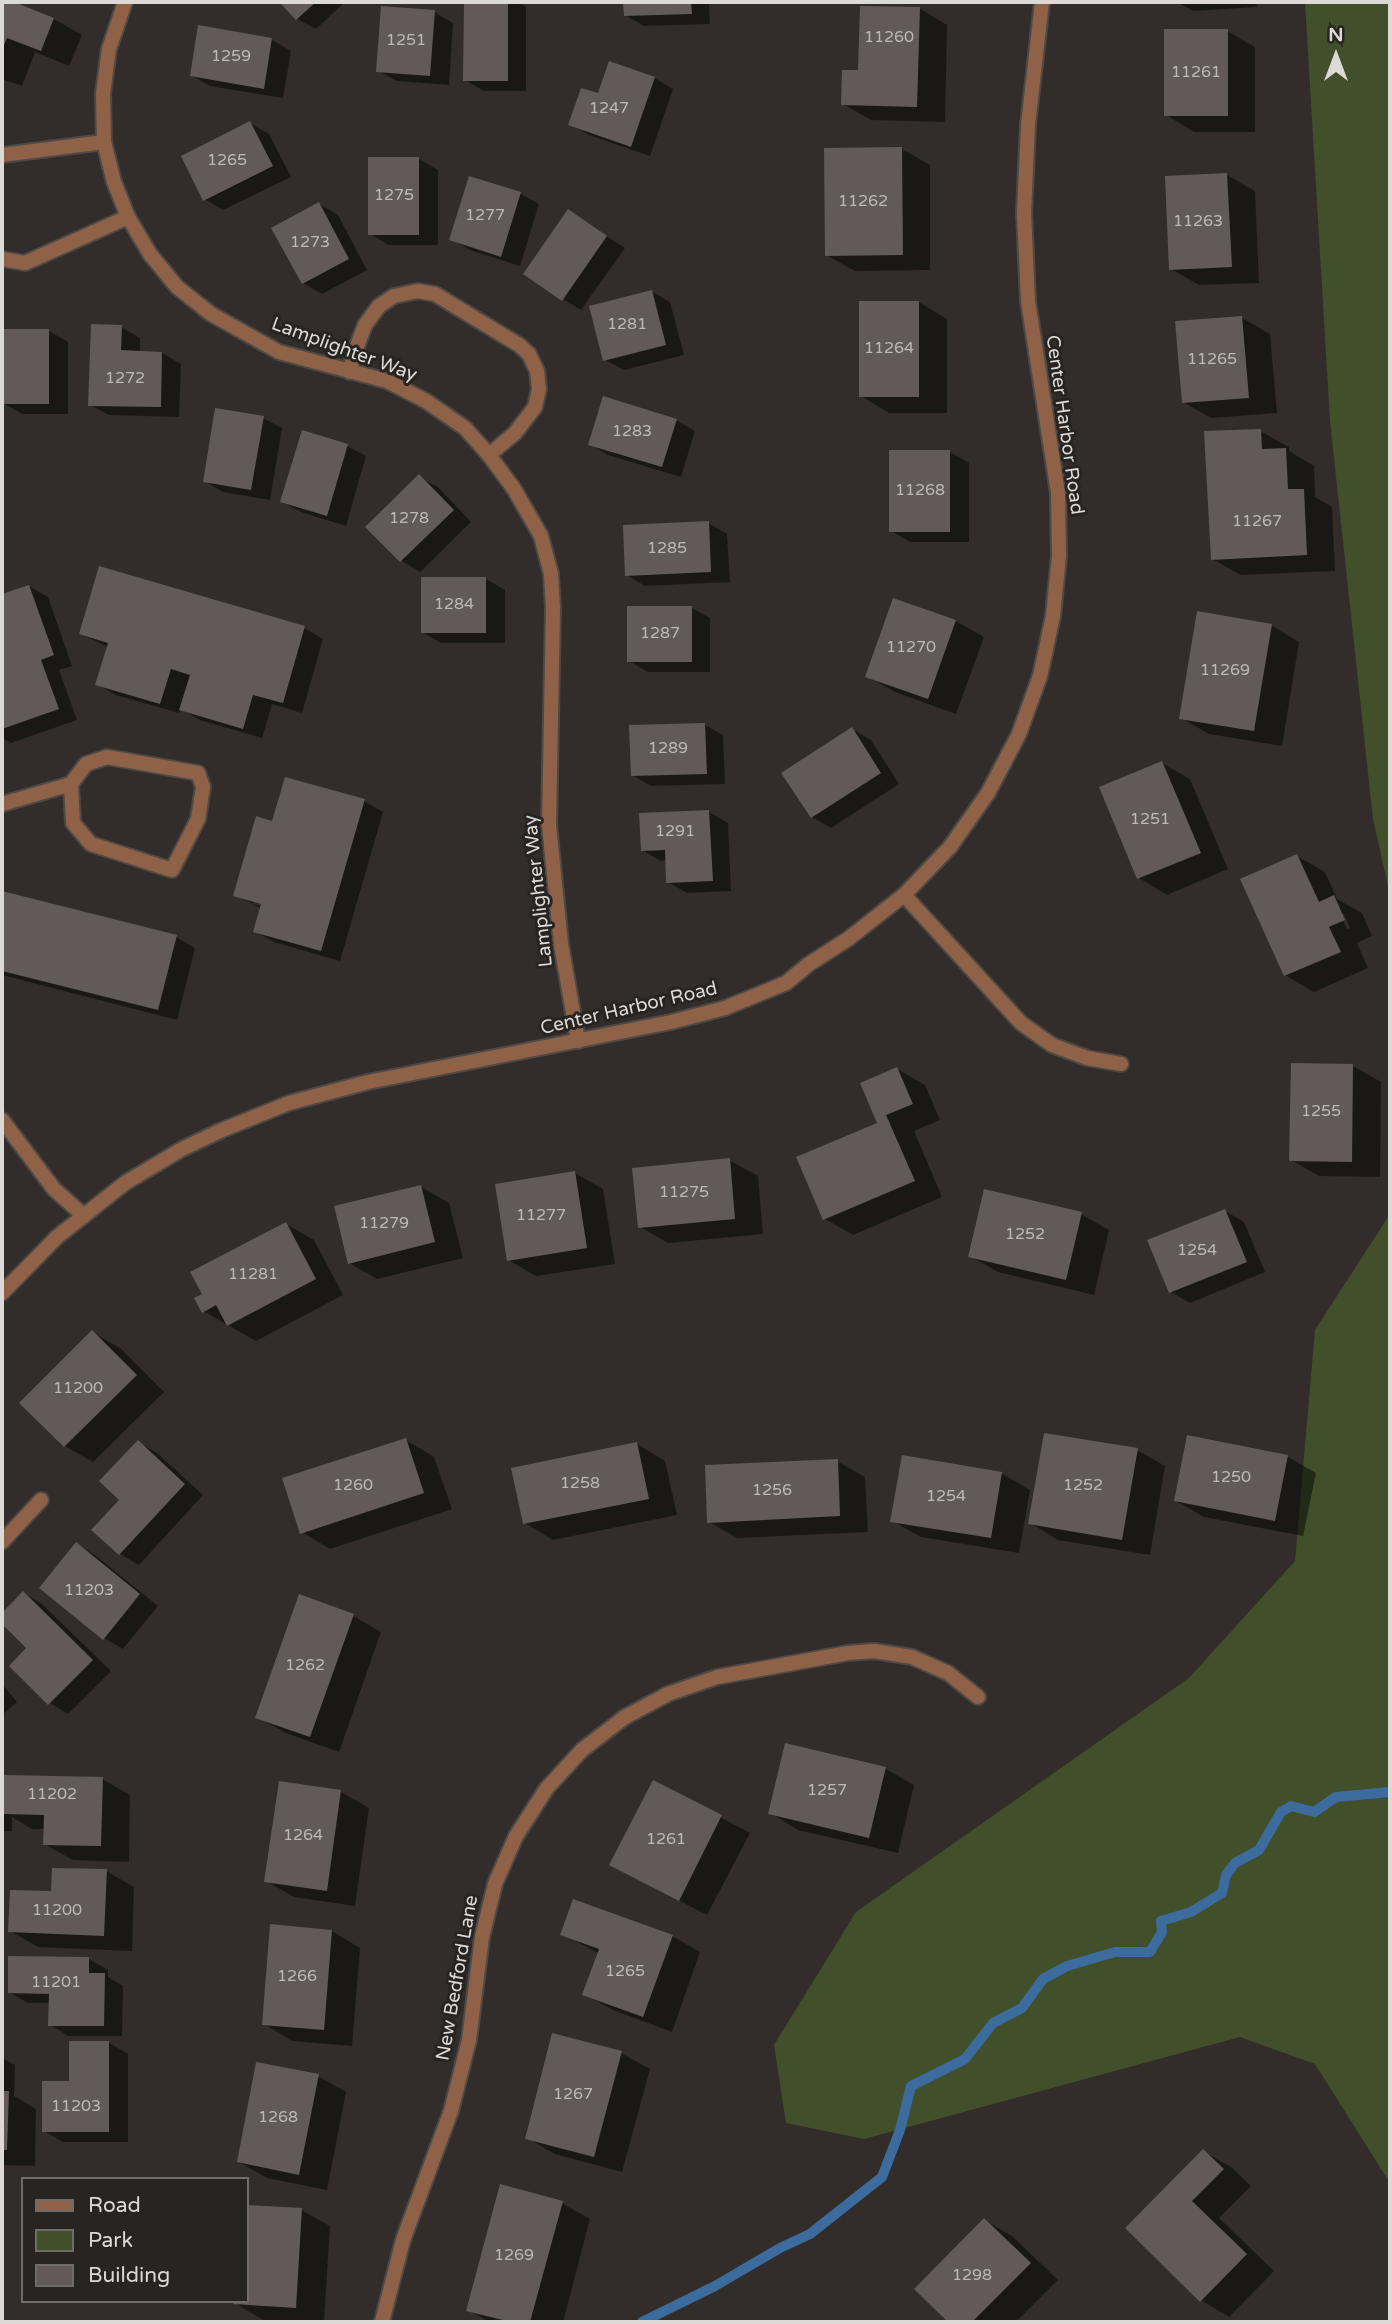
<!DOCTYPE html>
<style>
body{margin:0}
#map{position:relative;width:1392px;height:2324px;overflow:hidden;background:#322d2a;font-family:"Varela Round",sans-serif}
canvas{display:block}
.frame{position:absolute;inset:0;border:4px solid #dcd9d7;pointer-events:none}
.legend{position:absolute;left:21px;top:2177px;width:228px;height:126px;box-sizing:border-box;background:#282421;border:2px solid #706c6a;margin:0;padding:9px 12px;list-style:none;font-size:21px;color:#dcd9d7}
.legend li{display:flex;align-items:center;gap:14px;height:35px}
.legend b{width:35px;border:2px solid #706c6a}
.north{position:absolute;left:1301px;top:21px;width:70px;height:70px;-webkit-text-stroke:5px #282421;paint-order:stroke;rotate:0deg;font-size:19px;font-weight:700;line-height:28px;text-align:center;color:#dcd9d7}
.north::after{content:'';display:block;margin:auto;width:24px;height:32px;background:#dcd9d7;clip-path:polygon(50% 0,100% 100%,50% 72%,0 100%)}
</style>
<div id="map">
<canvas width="1392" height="2324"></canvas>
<div class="frame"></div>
<ul class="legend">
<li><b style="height:9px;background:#8f6247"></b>Road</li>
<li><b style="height:19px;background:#41502a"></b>Park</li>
<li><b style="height:19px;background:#615a59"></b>Building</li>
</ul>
<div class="north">N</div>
</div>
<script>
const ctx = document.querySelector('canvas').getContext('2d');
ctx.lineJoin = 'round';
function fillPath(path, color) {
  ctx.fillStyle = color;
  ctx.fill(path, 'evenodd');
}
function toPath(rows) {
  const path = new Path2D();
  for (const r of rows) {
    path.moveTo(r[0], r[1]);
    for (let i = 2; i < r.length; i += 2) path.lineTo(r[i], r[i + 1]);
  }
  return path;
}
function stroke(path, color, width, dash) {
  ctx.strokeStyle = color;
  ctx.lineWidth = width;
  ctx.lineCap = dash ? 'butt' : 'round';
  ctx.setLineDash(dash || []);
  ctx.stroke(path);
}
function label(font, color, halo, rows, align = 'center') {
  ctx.font = font + ' "Varela Round",sans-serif';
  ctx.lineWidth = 6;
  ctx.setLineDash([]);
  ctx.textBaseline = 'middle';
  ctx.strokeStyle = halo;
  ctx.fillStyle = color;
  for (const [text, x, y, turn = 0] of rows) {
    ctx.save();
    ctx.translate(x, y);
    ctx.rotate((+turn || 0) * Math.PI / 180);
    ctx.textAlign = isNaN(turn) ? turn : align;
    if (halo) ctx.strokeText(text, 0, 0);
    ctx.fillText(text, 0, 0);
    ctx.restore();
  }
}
const green = toPath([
 [1305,2,1390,2,1390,895,1373,819,1330,421],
 [1390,1214,1390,2183,1315,2064,1240,2037,864,2139,786,2123,774,2045,856,1912,1189,1678,1295,1561,1315,1330]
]);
const shadow = toPath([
 [2,2,9,2,54,19,82,35,69,66,35,52,22,86,2,79],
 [281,2,345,2,316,29,297,19],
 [465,2,518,2,526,7,526,91,484,91,465,80],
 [625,2,709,2,710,24,644,26,625,15],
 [1177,2,1256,2,1257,7,1193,11],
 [919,8,947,25,945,122,871,120,843,104,860,72],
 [434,12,453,23,449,85,397,81,378,71],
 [200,27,272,40,291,51,283,98,210,86,191,75],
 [1227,31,1255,47,1255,132,1194,132,1166,115],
 [610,63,655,78,673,89,650,156,589,135,570,124,599,96],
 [250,123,269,134,291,177,223,210,204,199],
 [902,149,930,165,930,270,855,271,826,255],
 [419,159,438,170,438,245,389,245,370,234],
 [1227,175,1255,191,1259,283,1199,285,1171,269],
 [470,178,521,194,539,204,520,266,470,250,451,239],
 [319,204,338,215,367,270,322,294,303,283],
 [569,212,625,248,581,310,563,299],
 [651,291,670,302,684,355,624,370,605,360],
 [919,302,947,319,947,413,889,413,861,396],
 [1242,318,1270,334,1277,413,1211,418,1183,402],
 [121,327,140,338,140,353,162,353,181,364,179,417,109,415,90,405],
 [49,331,68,342,68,414,22,414,3,403],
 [263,418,282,428,270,500,223,492,204,481],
 [676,420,695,431,681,477,608,455,590,444],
 [1260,431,1289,447,1289,451,1314,466,1315,497,1332,507,1335,571,1241,575,1212,559],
 [347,446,366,456,346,526,301,512,282,502],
 [950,452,969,463,969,542,910,542,891,531],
 [419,477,438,487,471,522,420,572,402,561,368,527],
 [708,523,727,534,730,582,645,586,627,575],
 [486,579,505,590,505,643,441,643,422,632],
 [29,586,48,597,72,666,59,670,77,720,11,743,2,738,2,596],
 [692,608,710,618,710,672,648,672,629,661],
 [956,621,984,637,956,714,895,692,867,676],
 [1271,625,1299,642,1282,746,1209,734,1181,718],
 [304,628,323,639,302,713,272,704,262,738,200,720,181,709,179,713,116,695,97,684,108,647,81,634],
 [705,725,723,735,725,784,651,786,632,775],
 [852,729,871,740,899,784,831,828,812,817],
 [1162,763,1190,779,1228,869,1167,895,1139,878],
 [364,801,383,812,340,961,274,942,255,931,261,908,235,895],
 [253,900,270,905,269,908,253,904],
 [709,812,728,823,731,891,687,893,668,882,667,860,661,861,642,850],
 [1297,856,1325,872,1337,899,1362,913,1372,936,1357,943,1368,968,1314,992,1285,975],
 [1340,914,1344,914,1350,928,1347,929],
 [2,892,176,937,195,948,177,1020,2,975],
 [1353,1066,1381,1082,1380,1177,1319,1176,1291,1160],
 [897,1069,925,1085,940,1120,914,1131,942,1197,853,1235,825,1219,879,1124],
 [729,1160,758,1176,763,1234,668,1243,640,1227],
 [575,1173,603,1189,615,1264,536,1276,508,1260],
 [421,1187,449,1203,463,1258,377,1279,349,1263],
 [1225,1211,1244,1222,1265,1272,1190,1303,1171,1292],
 [1081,1214,1109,1230,1094,1295,998,1272,970,1256],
 [286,1224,314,1240,343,1295,256,1341,203,1311,204,1295],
 [92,1332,120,1348,164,1392,93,1462,65,1446],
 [406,1440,434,1457,452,1509,330,1549,302,1532],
 [138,1442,157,1453,203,1495,139,1565,120,1554,121,1500],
 [637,1444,665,1461,677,1515,553,1540,525,1523],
 [1137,1450,1165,1466,1150,1555,1058,1540,1030,1523],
 [1288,1457,1316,1473,1303,1536,1204,1517,1176,1501],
 [837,1461,865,1477,868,1532,737,1538,709,1522],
 [1001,1473,1030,1490,1019,1553,921,1537,892,1521],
 [76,1544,95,1555,158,1606,123,1649,104,1638],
 [24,1593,42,1604,111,1671,68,1714,50,1703,29,1648,2,1622,2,1615],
 [353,1616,381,1632,339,1752,286,1733,257,1717],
 [2,1684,17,1702,2,1715],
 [786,1745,886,1769,914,1785,898,1853,798,1830,770,1813],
 [2,1779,5,1781,102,1779,130,1795,129,1862,73,1860,44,1844,45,1829,32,1829,12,1817,12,1831,2,1831],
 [654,1782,750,1833,707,1915,611,1865],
 [281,1783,341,1792,369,1808,355,1906,294,1897,266,1881],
 [106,1871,134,1887,132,1951,38,1947,10,1931,52,1893],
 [332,1931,360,1948,352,2046,292,2041,264,2024],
 [562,1934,672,1936,700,1952,672,2032,613,2010,584,1994,600,1954],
 [89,1959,108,1970,108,1977,123,1986,122,2036,69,2036,50,2025,51,2003,28,2003,9,1992],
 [109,2043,128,2054,128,2142,63,2142,44,2131,70,2083],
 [621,2053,650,2069,622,2172,555,2154,527,2138],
 [2,2058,15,2065,14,2096,36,2109,35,2166,2,2165],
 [318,2076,346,2092,327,2190,267,2178,239,2162],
 [1203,2151,1231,2167,1251,2186,1219,2218,1274,2271,1229,2317,1201,2300,1127,2228],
 [562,2203,590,2219,563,2322,490,2322,468,2310],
 [247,2206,301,2210,330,2226,324,2322,263,2320,235,2303,247,2301],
 [984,2220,1012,2236,1058,2280,1016,2322,950,2322,916,2289]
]);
const stream = toPath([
 [642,2322,715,2286,780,2248,810,2234,882,2177,900,2130,911,2086,965,2059,993,2023,1022,2008,1043,1979,1067,1966,1115,1952,1150,1952,1162,1932,1161,1921,1191,1912,1222,1893,1226,1875,1235,1863,1259,1850,1281,1812,1291,1806,1314,1812,1336,1797,1390,1792]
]);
const building = toPath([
 [2,2,14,2,54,18,41,51,7,38,2,50],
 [279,2,316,2,296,20],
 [464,2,508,2,508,81,463,81],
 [623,2,691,2,692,14,624,16],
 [381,6,435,10,430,76,376,72],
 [860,6,920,7,917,107,841,105,842,70,858,70],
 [198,25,272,38,264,89,190,76],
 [1164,29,1228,29,1228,116,1164,116],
 [609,61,655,77,631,147,568,125,581,88,598,93],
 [250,121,273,166,203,201,181,156],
 [902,147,903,255,825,256,824,148],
 [368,157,419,157,419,235,368,235],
 [1227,173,1232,267,1169,270,1165,176],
 [469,176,521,192,501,257,449,240],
 [319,202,349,259,302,284,271,228],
 [568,209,607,236,562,301,523,274],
 [652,290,666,345,603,361,589,306],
 [859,301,919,301,919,397,859,397],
 [1242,316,1249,398,1182,403,1175,321],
 [91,324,122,325,121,350,162,352,161,407,88,406],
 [2,329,49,329,49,404,2,404],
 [603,396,677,419,662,467,588,445],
 [215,408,264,416,251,490,203,482],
 [1261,429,1262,449,1286,448,1288,489,1304,489,1307,555,1211,560,1204,431],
 [302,430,348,444,327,516,280,502],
 [889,450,950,450,950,532,889,532],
 [419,474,454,510,400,562,365,527],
 [709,521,711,572,625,576,623,525],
 [99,566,305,626,283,703,253,695,243,729,179,710,190,675,171,669,160,704,95,685,108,643,79,634],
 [421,577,486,577,486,633,421,633],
 [29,585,54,655,41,660,59,709,2,729,2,594],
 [893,598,956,620,928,699,865,677],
 [627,606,692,606,692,662,627,662],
 [1197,611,1272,624,1254,731,1179,719],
 [705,723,707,774,631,776,629,725],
 [852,727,881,773,811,818,781,773],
 [1162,761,1201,853,1137,879,1099,787],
 [285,777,365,799,321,951,253,932,261,904,233,896,256,816,272,821],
 [709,810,713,881,666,883,665,850,641,851,639,813],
 [1297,854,1319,902,1334,895,1345,920,1329,927,1341,952,1284,976,1240,879],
 [2,891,177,935,158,1010,2,971],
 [1291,1063,1353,1064,1352,1162,1289,1161],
 [897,1067,913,1104,886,1115,915,1181,823,1220,796,1157,877,1123,860,1083],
 [730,1158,735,1219,638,1228,632,1168],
 [575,1171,587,1248,507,1261,495,1184],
 [421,1185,435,1242,348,1264,334,1206],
 [984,1189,1082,1212,1066,1280,968,1257],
 [1225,1209,1247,1262,1169,1293,1147,1240],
 [286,1222,316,1279,227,1326,216,1305,202,1313,194,1298,202,1294,190,1272],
 [92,1330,137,1375,64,1447,19,1403],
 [1044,1433,1138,1448,1122,1540,1028,1524],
 [1187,1435,1288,1455,1275,1521,1174,1501],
 [406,1438,424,1493,300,1534,282,1478],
 [138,1440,185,1484,119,1555,91,1530,119,1500,99,1481],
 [637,1442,649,1499,523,1524,511,1468],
 [902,1455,1002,1472,991,1538,890,1522],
 [838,1459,840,1516,707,1523,705,1465],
 [76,1542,140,1594,103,1640,39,1588],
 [23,1591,93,1660,48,1705,9,1666,26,1648,2,1624,2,1613],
 [299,1594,354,1614,310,1737,255,1718],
 [785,1743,886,1767,869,1838,768,1814],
 [3,1775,103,1777,101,1846,43,1845,44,1815,2,1814],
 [653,1780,722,1815,679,1901,609,1865],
 [279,1781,341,1790,327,1891,264,1882],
 [52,1868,107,1869,104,1936,8,1932,10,1890,51,1891],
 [573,1899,673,1935,643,2017,582,1995,599,1949,560,1935],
 [270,1924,332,1930,324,2030,262,2025],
 [8,1956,89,1957,89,1973,105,1973,104,2026,48,2026,49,1994,8,1993],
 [552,2033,622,2051,594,2157,525,2139],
 [69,2041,109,2041,109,2132,42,2132,42,2081,69,2081],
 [256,2062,319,2074,299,2175,237,2162],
 [2,2091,9,2091,7,2150,2,2150],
 [1203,2149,1224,2169,1192,2201,1247,2254,1200,2302,1125,2228],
 [500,2184,563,2201,530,2322,511,2322,466,2311],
 [247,2205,302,2208,296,2308,233,2304,234,2301,247,2301],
 [984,2218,1031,2263,972,2322,948,2322,914,2289]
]);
const lane = toPath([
 [2,155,104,142],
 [2,259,25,263,128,217],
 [350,372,353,357,365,325,379,306,394,296,418,291,435,294,519,345,529,354,537,371,539,389,535,407,515,433,489,455]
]);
const street = toPath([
 [125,2,109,49,103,93,104,142,114,182,128,217,150,254,177,287,211,314,279,352,387,381,426,401,465,428,489,455,514,489,541,536,551,574,553,608,549,825,561,944,578,1041],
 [2,804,71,784,86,764,107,757,198,773,203,787,198,819,172,870,91,844,73,823,71,784],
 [904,895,1021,1023,1052,1045,1087,1058,1121,1064],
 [2,1120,54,1189,84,1216],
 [2,1293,57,1237,125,1183,182,1149,222,1130,289,1103,368,1082,671,1022,725,1008,786,983,809,964,848,939,904,895,950,847,988,793,1019,734,1040,676,1053,616,1059,556,1058,493,1028,301,1024,213,1028,125,1042,2],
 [2,1542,41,1500],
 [382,2322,403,2240,451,2111,469,2040,482,1937,495,1884,516,1836,547,1788,582,1750,625,1717,668,1694,717,1677,848,1653,874,1651,912,1657,948,1673,978,1697]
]);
const numberNames = [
 ["11260",889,38],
 ["1251",406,41],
 ["1259",231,57],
 ["11261",1196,73],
 ["1247",609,109],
 ["1265",227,161],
 ["1275",394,196],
 ["11262",863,202],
 ["1277",485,216],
 ["11263",1198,222],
 ["1273",310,243],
 ["1281",627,325],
 ["11264",889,349],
 ["11265",1212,360],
 ["1272",125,379],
 ["1283",632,432],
 ["11268",920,491],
 ["1278",409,519],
 ["11267",1257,522],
 ["1285",667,549],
 ["1284",454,605],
 ["1287",660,634],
 ["11270",911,648],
 ["11269",1225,671],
 ["1289",668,749],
 ["1251",1150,820],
 ["1291",675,832],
 ["1255",1321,1112],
 ["11275",684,1193],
 ["11277",541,1216],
 ["11279",384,1224],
 ["1252",1025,1235],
 ["1254",1197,1251],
 ["11281",253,1275],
 ["11200",78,1389],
 ["1250",1231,1478],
 ["1258",580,1484],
 ["1260",353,1486],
 ["1252",1083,1486],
 ["1256",772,1491],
 ["1254",946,1497],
 ["11203",89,1591],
 ["1262",305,1666],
 ["1257",827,1791],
 ["11202",52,1795],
 ["1264",303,1836],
 ["1261",666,1840],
 ["11200",57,1911],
 ["1265",625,1972],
 ["1266",297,1977],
 ["11201",56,1983],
 ["1267",573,2095],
 ["11203",76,2107],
 ["1268",278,2118],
 ["1269",514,2256],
 ["1298",972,2276]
];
const streetNames = [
 ["Lamplighter Way",344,350,20],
 ["Center Harbor Road",1064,425,82],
 ["Lamplighter Way",539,891,-96],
 ["Center Harbor Road",629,1009,-13],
 ["New Bedford Lane",458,1978,-80]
];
fillPath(green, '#41502a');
fillPath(shadow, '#0007');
stroke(stream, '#3c6c9e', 10);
fillPath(building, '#615a59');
stroke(lane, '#4d4946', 18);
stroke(street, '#4d4946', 18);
stroke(lane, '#8f6247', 14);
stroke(street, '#8f6247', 14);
label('16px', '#bdb9b8', null, numberNames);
label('19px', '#dcd9d7', '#282421', streetNames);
</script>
